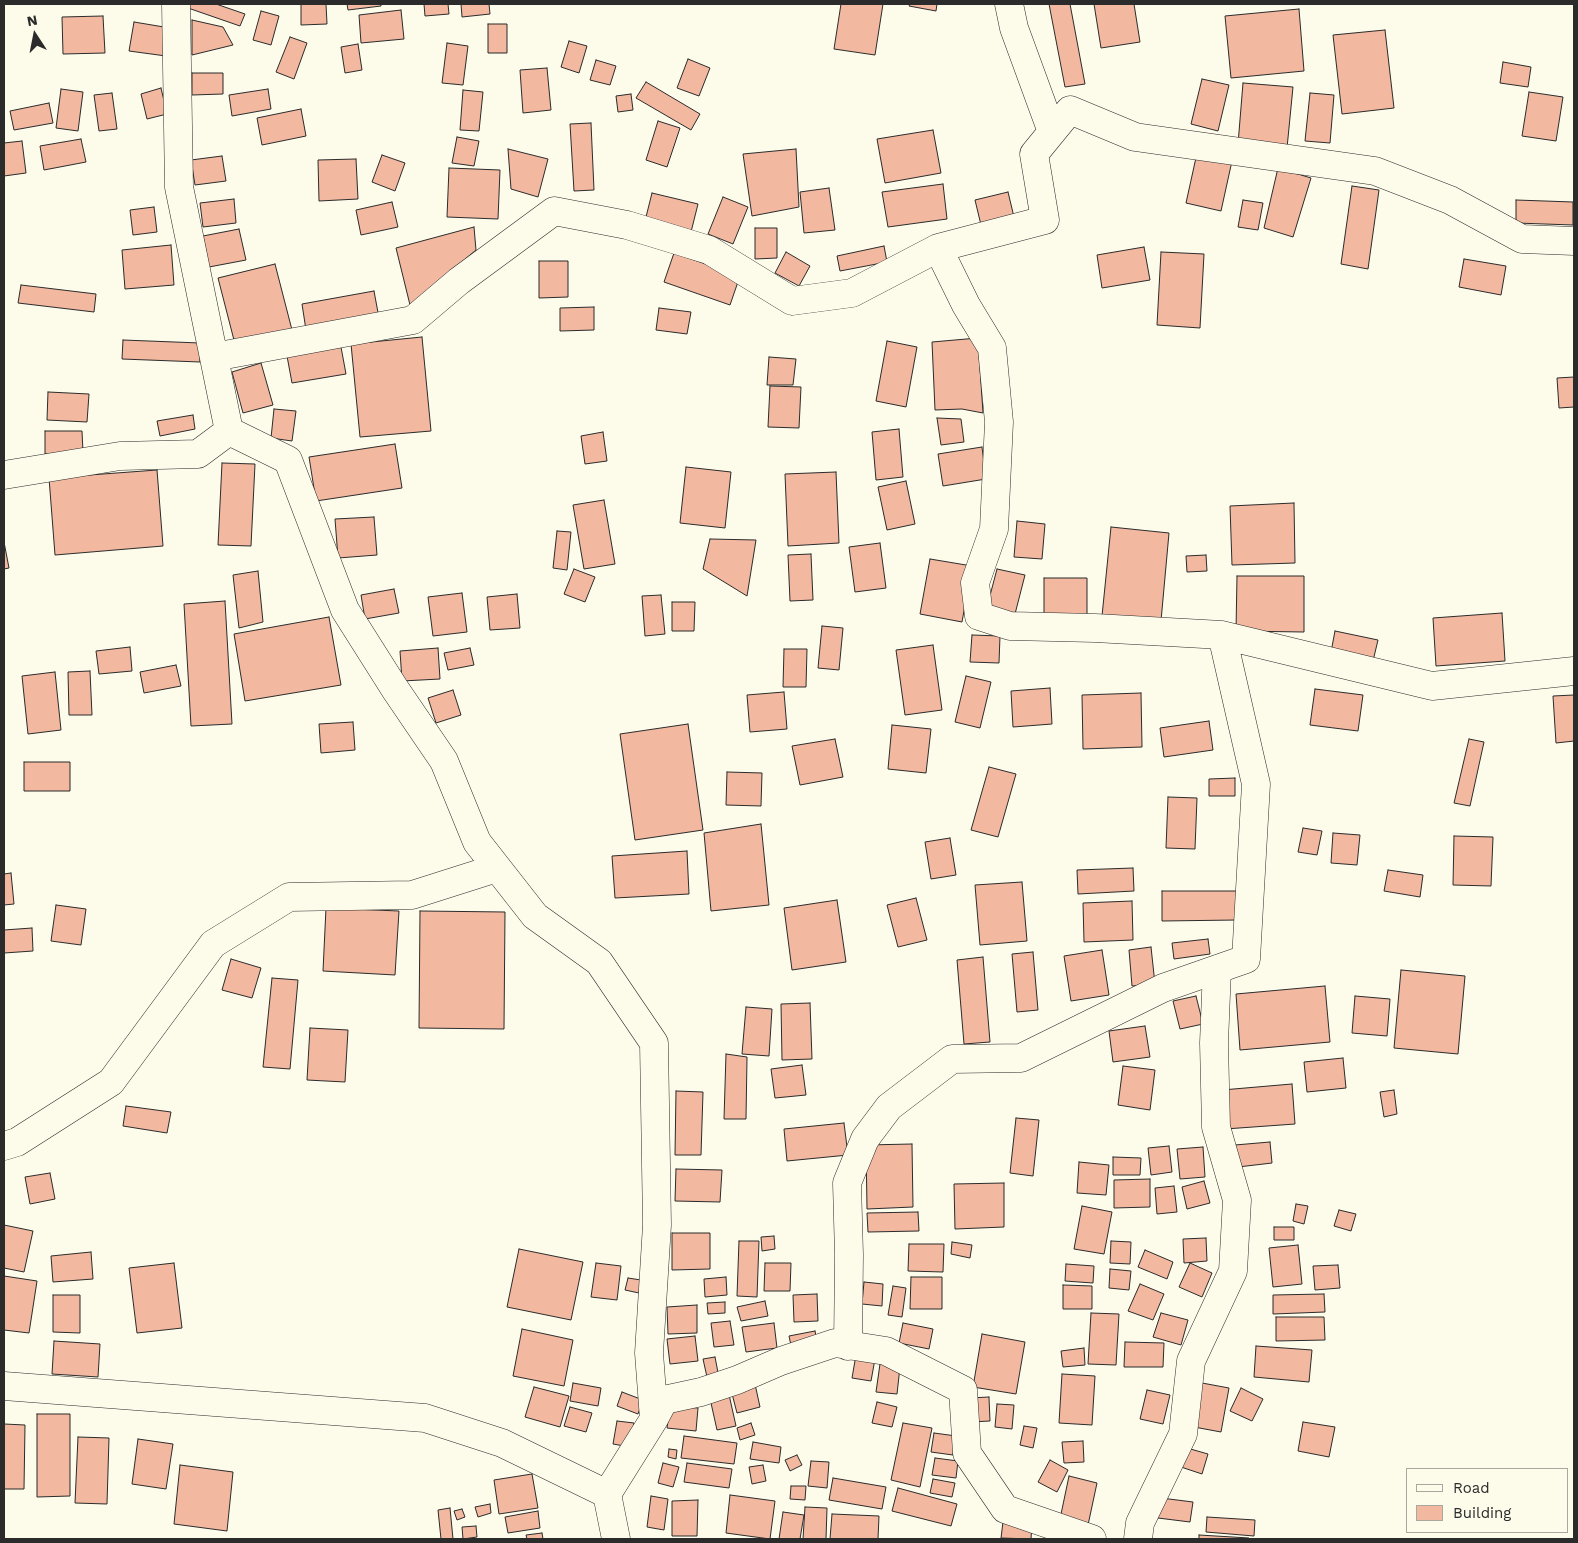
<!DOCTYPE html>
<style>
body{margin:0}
#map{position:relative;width:1578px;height:1543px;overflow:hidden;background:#fdfbea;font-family:"Work Sans",sans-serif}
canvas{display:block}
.frame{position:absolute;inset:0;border:5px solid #2b2b2b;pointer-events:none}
.legend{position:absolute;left:1406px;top:1468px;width:162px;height:65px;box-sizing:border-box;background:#fdfbea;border:1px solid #a9a89e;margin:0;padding:6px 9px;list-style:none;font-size:15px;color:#2b2b2b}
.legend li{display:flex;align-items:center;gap:10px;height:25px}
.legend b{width:25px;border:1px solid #a9a89e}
.north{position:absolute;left:10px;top:10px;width:50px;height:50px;-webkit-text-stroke:4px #fdfbea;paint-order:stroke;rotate:349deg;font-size:14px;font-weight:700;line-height:20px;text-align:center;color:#2b2b2b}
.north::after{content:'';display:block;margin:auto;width:18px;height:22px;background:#2b2b2b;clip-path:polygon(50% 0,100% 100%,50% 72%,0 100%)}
</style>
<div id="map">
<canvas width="1578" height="1543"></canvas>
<div class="frame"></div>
<ul class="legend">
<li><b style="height:6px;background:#fdfbea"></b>Road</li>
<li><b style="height:14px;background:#f2b8a0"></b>Building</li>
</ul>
<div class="north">N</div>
</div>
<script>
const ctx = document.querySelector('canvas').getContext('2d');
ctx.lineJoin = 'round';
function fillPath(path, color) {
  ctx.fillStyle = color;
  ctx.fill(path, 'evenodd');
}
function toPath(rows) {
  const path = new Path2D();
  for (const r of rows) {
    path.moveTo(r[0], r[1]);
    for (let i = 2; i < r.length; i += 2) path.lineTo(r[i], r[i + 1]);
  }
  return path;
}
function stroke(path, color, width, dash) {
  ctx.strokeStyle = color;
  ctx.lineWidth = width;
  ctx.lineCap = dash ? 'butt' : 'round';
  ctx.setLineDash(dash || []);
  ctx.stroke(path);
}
const building = toPath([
 [190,4,216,4,245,14,240,26,188,8,190,4],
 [301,4,326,4,327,24,301,25,301,4],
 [347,4,381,4,381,6,348,10,347,4],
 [424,4,448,4,449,14,425,16,424,4],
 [461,4,489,4,490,14,462,17,461,4],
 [841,4,883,4,875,55,834,49,841,4],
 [910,4,937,4,936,11,909,6,910,4],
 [1049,4,1070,4,1085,84,1065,87,1049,4],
 [1094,4,1134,4,1140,42,1101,48,1094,4],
 [1299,9,1304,71,1231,78,1225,16,1299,9],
 [401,10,404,39,361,43,359,15,401,10],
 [261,11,279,16,271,45,253,40,261,11],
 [103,16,105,53,63,54,62,17,103,16],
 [192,20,223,27,233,45,192,55,192,20],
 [134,22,170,28,166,56,129,51,134,22],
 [488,24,507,24,507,53,488,53,488,24],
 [1385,30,1394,108,1342,114,1333,35,1385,30],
 [290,37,307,43,294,79,276,72,290,37],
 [569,41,587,46,579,73,561,67,569,41],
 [447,43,468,46,463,85,442,83,447,43],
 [358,44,362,70,345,73,341,47,358,44],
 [688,59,710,68,699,96,677,88,688,59],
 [596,60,616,66,610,85,590,80,596,60],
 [1503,62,1531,67,1528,87,1500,83,1503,62],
 [547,68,551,110,523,113,520,70,547,68],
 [192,73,223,73,223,94,192,95,192,73],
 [1202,79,1229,85,1218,131,1191,124,1202,79],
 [646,82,700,114,691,130,636,98,646,82],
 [1243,83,1293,87,1287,148,1238,144,1243,83],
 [161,88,167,114,147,119,141,94,161,88],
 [61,89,83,92,78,131,56,128,61,89],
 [268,89,271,109,232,116,229,95,268,89],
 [463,90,483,92,479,131,460,130,463,90],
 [1529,92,1563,97,1556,141,1522,136,1529,92],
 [112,93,117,129,99,131,94,95,112,93],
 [1310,93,1334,95,1330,143,1305,141,1310,93],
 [631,94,633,110,618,112,616,96,631,94],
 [49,103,53,123,14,130,10,111,49,103],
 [301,109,306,136,262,145,257,118,301,109],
 [658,121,680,128,667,167,646,160,658,121],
 [591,123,594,190,574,191,570,124,591,123],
 [933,130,941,173,885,183,877,139,933,130],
 [457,137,479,141,474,166,452,163,457,137],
 [81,139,86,162,44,170,40,146,81,139],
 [22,141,26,173,4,176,4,143,22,141],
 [508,149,548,159,538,197,511,189,508,149],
 [796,149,799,207,752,216,743,154,796,149],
 [1197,153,1232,161,1221,211,1186,203,1197,153],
 [382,155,405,163,395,191,372,182,382,155],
 [222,156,226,181,195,185,191,160,222,156],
 [356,159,358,199,319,201,318,160,356,159],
 [449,168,500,170,498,219,447,217,449,168],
 [1278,168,1311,178,1293,237,1264,228,1278,168],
 [943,184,947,219,888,227,882,192,943,184],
 [1352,186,1379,190,1368,269,1341,264,1352,186],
 [829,188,835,230,804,233,800,192,829,188],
 [1008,192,1014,217,981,225,975,200,1008,192],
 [652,193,698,204,691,232,645,221,652,193],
 [723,197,748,207,733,244,708,234,723,197],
 [234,199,236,223,203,227,200,203,234,199],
 [1243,200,1263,203,1258,230,1238,227,1243,200],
 [1516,200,1573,202,1573,225,1516,223,1516,200],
 [392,202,398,227,361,235,356,210,392,202],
 [154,207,157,232,133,235,130,210,154,207],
 [474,227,476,250,410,305,396,248,474,227],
 [755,228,777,228,777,258,755,259,755,228],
 [239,229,246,260,209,267,203,236,239,229],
 [171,245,174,285,125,289,122,250,171,245],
 [884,246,887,262,840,271,837,256,884,246],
 [1144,247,1150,280,1102,288,1097,255,1144,247],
 [786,252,810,266,799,286,775,273,786,252],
 [1161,252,1204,254,1200,328,1157,325,1161,252],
 [674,253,740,276,730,305,664,282,674,253],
 [1464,259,1506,266,1501,295,1459,287,1464,259],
 [539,261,568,261,568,297,539,298,539,261],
 [275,264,292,330,235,344,218,278,275,264],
 [21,285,96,294,94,312,18,303,21,285],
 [374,291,379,318,306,330,302,304,374,291],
 [594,307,594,330,560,331,560,308,594,307],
 [659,308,691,312,687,334,656,330,659,308],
 [422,337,431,431,360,437,351,344,422,337],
 [978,338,983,413,962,409,935,410,932,342,978,338],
 [123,340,200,343,200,362,122,359,123,340],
 [887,341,917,347,906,407,876,401,887,341],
 [341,347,346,374,292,383,287,356,341,347],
 [769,357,796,359,793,385,767,385,769,357],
 [261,363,273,405,243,413,232,372,261,363],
 [1574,377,1574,407,1559,408,1557,378,1574,377],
 [770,386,801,387,799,428,768,427,770,386],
 [48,392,89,394,87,422,47,420,48,392],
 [274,409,296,411,292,441,271,438,274,409],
 [193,415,195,429,160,436,157,421,193,415],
 [937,418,961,419,964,442,941,445,937,418],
 [899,429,903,477,876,480,872,432,899,429],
 [45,431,82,431,83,452,45,454,45,431],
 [603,432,607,461,585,464,581,436,603,432],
 [395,444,402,488,316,501,309,457,395,444],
 [982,447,986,479,943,486,938,454,982,447],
 [222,463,255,464,251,546,218,545,222,463],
 [686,467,731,472,725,528,680,523,686,467],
 [157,470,163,546,55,555,49,478,157,470],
 [836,472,839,543,788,546,785,474,836,472],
 [906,481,915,524,887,530,878,487,906,481],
 [604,500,615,564,584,569,573,505,604,500],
 [1294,503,1295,563,1232,565,1230,506,1294,503],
 [374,517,377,555,338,558,335,519,374,517],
 [1017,521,1045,524,1042,559,1014,557,1017,521],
 [1111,527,1169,533,1161,621,1102,616,1111,527],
 [557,531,571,532,567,570,553,568,557,531],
 [710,539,756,540,747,596,703,569,710,539],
 [4,542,9,568,4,569,4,542],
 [880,543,886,588,855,592,849,547,880,543],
 [811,554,813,600,790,601,788,555,811,554],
 [1206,555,1207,571,1187,572,1186,556,1206,555],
 [930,559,972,566,962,622,920,614,930,559],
 [574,569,595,577,585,602,564,594,574,569],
 [997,569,1025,575,1015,614,987,607,997,569],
 [258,571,263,622,239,628,233,575,258,571],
 [1237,576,1304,576,1304,632,1236,631,1237,576],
 [1044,578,1087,578,1087,617,1044,617,1044,578],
 [394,589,399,613,365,619,361,595,394,589],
 [462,593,467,632,433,636,428,597,462,593],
 [517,594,520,628,490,630,487,597,517,594],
 [661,595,665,634,645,636,642,596,661,595],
 [225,601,232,724,191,726,184,604,225,601],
 [672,602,695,602,694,631,672,631,672,602],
 [1502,613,1505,661,1436,666,1433,618,1502,613],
 [329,617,341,685,245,701,234,634,329,617],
 [822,626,843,628,839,670,818,668,822,626],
 [1335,631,1378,640,1373,661,1331,652,1335,631],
 [972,635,1000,636,999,663,970,662,972,635],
 [933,645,942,710,905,715,896,650,933,645],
 [130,647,132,671,99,674,96,651,130,647],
 [438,648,440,679,402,681,400,651,438,648],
 [470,648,474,665,448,670,444,653,470,648],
 [784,649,807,649,806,687,783,687,784,649],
 [176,665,181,686,144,693,140,672,176,665],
 [90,671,92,715,69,715,68,672,90,671],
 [55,672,61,730,28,734,22,676,55,672],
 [966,676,991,682,980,728,955,722,966,676],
 [1050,688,1052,724,1013,727,1011,691,1050,688],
 [1315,689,1363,695,1358,731,1310,725,1315,689],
 [453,690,461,715,436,723,428,698,453,690],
 [784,692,787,729,750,732,747,695,784,692],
 [1141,693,1142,747,1083,749,1082,695,1141,693],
 [1574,695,1574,741,1556,743,1553,696,1574,695],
 [1209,721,1213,750,1164,757,1160,728,1209,721],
 [353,722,355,750,321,753,319,724,353,722],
 [688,724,703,830,635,840,620,734,688,724],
 [892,725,931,729,926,773,888,769,892,725],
 [835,739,843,777,800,785,792,746,835,739],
 [1469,739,1484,742,1470,806,1454,803,1469,739],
 [24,762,70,762,70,791,24,791,24,762],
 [989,767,1016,774,998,837,971,830,989,767],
 [727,772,762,773,761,806,726,805,727,772],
 [1235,778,1235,796,1209,796,1209,779,1235,778],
 [1168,797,1197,798,1195,849,1166,848,1168,797],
 [761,824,769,905,711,911,704,833,761,824],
 [1303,828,1322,831,1317,855,1298,852,1303,828],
 [1333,833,1360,835,1357,865,1331,863,1333,833],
 [1454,836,1493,837,1491,886,1453,885,1454,836],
 [950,838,956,875,931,879,925,842,950,838],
 [687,851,689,894,615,898,612,856,687,851],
 [1133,868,1134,891,1078,894,1077,870,1133,868],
 [1388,870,1423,875,1420,897,1384,891,1388,870],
 [11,873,14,904,4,905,4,874,11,873],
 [1022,882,1027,941,980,945,975,885,1022,882],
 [1162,891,1237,891,1237,920,1162,921,1162,891],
 [916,898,927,940,898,947,887,905,916,898],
 [837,900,846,962,792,970,784,908,837,900],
 [1132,901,1133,940,1084,942,1083,903,1132,901],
 [56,905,86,909,81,945,51,941,56,905],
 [326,908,399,911,395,975,323,971,326,908],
 [420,911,505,912,504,1029,419,1028,420,911],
 [32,928,33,951,4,953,4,930,32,928],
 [1208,939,1210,954,1174,959,1172,943,1208,939],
 [1151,947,1155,984,1132,986,1129,950,1151,947],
 [1102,950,1109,995,1071,1001,1064,956,1102,950],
 [1033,952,1038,1010,1017,1012,1012,954,1033,952],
 [983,957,990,1042,964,1044,957,960,983,957],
 [231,959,261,968,252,998,222,990,231,959],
 [1401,970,1465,976,1458,1054,1394,1048,1401,970],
 [272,978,298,980,290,1069,263,1067,272,978],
 [1325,986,1330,1042,1240,1050,1236,994,1325,986],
 [1196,996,1203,1024,1180,1029,1173,1001,1196,996],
 [1355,996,1390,999,1387,1036,1352,1033,1355,996],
 [810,1003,812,1059,782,1060,781,1004,810,1003],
 [746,1007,772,1009,769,1056,742,1054,746,1007],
 [1145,1026,1150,1057,1113,1062,1109,1031,1145,1026],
 [310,1028,348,1030,345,1082,307,1080,310,1028],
 [726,1054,747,1057,746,1119,724,1119,726,1054],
 [1343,1058,1346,1088,1307,1092,1304,1062,1343,1058],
 [802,1065,806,1095,775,1098,771,1069,802,1065],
 [1123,1066,1155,1070,1150,1110,1118,1105,1123,1066],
 [1292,1084,1295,1124,1225,1129,1222,1090,1292,1084],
 [1394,1090,1397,1114,1384,1117,1380,1092,1394,1090],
 [676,1091,703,1092,701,1155,675,1155,676,1091],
 [126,1106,171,1112,167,1133,123,1126,126,1106],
 [1016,1118,1039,1120,1033,1176,1010,1173,1016,1118],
 [844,1123,848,1155,787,1161,784,1129,844,1123],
 [1270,1142,1272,1163,1238,1167,1235,1145,1270,1142],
 [912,1144,913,1207,867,1209,866,1145,912,1144],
 [1169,1146,1172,1172,1151,1175,1148,1148,1169,1146],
 [1203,1147,1205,1177,1180,1179,1177,1149,1203,1147],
 [1113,1157,1141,1158,1140,1175,1113,1175,1113,1157],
 [1079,1162,1109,1165,1106,1195,1077,1193,1079,1162],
 [676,1169,722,1170,720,1202,675,1201,676,1169],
 [50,1173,55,1199,30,1204,25,1177,50,1173],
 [1150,1179,1150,1207,1114,1208,1114,1180,1150,1179],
 [1204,1181,1210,1203,1187,1209,1182,1187,1204,1181],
 [1004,1183,1004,1227,955,1229,954,1184,1004,1183],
 [1174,1186,1177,1212,1157,1214,1155,1188,1174,1186],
 [1296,1204,1308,1206,1304,1224,1293,1221,1296,1204],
 [1082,1206,1112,1212,1104,1254,1074,1249,1082,1206],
 [1339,1210,1356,1214,1351,1231,1334,1226,1339,1210],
 [918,1212,919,1231,868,1232,867,1213,918,1212],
 [4,1225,33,1231,24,1272,4,1268,4,1225],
 [1274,1227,1294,1227,1294,1240,1274,1240,1274,1227],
 [672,1233,710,1233,710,1269,672,1270,672,1233],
 [774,1236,775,1249,762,1251,761,1237,774,1236],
 [1206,1238,1207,1261,1184,1263,1183,1239,1206,1238],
 [739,1241,759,1241,757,1297,737,1296,739,1241],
 [1111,1241,1131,1242,1130,1264,1110,1263,1111,1241],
 [952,1242,972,1245,970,1258,951,1254,952,1242],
 [909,1244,944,1244,943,1272,908,1271,909,1244],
 [1298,1245,1302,1284,1273,1287,1269,1248,1298,1245],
 [519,1249,583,1262,571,1320,507,1307,519,1249],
 [1145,1250,1173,1262,1167,1279,1138,1267,1145,1250],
 [91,1252,93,1279,53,1282,51,1256,91,1252],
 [174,1263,182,1328,137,1333,129,1268,174,1263],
 [596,1263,621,1266,617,1300,591,1297,596,1263],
 [765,1263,791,1263,790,1291,764,1291,765,1263],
 [1190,1263,1212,1273,1202,1297,1179,1287,1190,1263],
 [1066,1264,1094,1266,1093,1283,1065,1281,1066,1264],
 [1338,1265,1340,1288,1315,1290,1313,1266,1338,1265],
 [1110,1269,1131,1271,1129,1290,1109,1288,1110,1269],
 [4,1276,37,1281,29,1333,4,1330,4,1276],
 [726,1277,727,1295,705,1297,704,1279,726,1277],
 [911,1277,942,1277,942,1309,910,1309,911,1277],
 [628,1278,641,1280,639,1293,625,1290,628,1278],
 [864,1282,883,1284,882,1306,862,1304,864,1282],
 [1140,1284,1164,1294,1153,1320,1128,1311,1140,1284],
 [1063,1285,1092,1286,1092,1309,1063,1309,1063,1285],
 [893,1286,906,1288,902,1317,888,1315,893,1286],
 [817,1294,818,1321,794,1322,793,1295,817,1294],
 [1324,1294,1325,1312,1273,1314,1273,1295,1324,1294],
 [53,1295,80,1295,80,1333,53,1332,53,1295],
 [765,1301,768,1316,741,1321,737,1307,765,1301],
 [725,1302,725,1313,708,1314,707,1303,725,1302],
 [697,1305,697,1333,668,1334,667,1307,697,1305],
 [1091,1313,1119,1314,1116,1365,1088,1364,1091,1313],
 [1161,1313,1188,1320,1181,1345,1153,1337,1161,1313],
 [1276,1317,1324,1317,1325,1340,1276,1341,1276,1317],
 [730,1321,734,1345,714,1347,711,1323,730,1321],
 [774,1323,777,1348,746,1352,742,1327,774,1323],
 [903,1323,933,1329,929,1349,899,1343,903,1323],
 [522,1329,573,1340,564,1386,513,1376,522,1329],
 [815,1331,818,1346,792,1350,789,1336,815,1331],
 [982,1334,1025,1342,1016,1394,973,1387,982,1334],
 [695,1336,698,1361,670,1364,667,1339,695,1336],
 [54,1341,100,1344,98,1377,52,1374,54,1341],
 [1125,1342,1164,1343,1163,1367,1124,1367,1125,1342],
 [1256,1346,1312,1350,1309,1382,1254,1377,1256,1346],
 [1084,1348,1085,1365,1063,1367,1061,1351,1084,1348],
 [856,1355,875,1359,871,1381,852,1378,856,1355],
 [715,1357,720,1383,709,1386,703,1359,715,1357],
 [880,1364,900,1367,897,1394,876,1392,880,1364],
 [1062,1374,1095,1376,1092,1425,1059,1423,1062,1374],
 [573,1383,601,1388,598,1406,570,1401,573,1383],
 [1202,1383,1229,1388,1221,1432,1194,1427,1202,1383],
 [755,1384,760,1407,737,1413,731,1390,755,1384],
 [534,1387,569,1396,560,1427,525,1417,534,1387],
 [1241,1388,1263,1399,1252,1421,1230,1411,1241,1388],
 [728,1390,736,1426,717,1430,709,1394,728,1390],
 [1147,1390,1170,1395,1163,1424,1140,1419,1147,1390],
 [622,1392,643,1400,638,1414,617,1406,622,1392],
 [989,1397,990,1421,970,1422,969,1398,989,1397],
 [877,1402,897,1407,892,1427,872,1423,877,1402],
 [997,1404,1014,1405,1012,1429,995,1427,997,1404],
 [670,1406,698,1408,696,1431,667,1428,670,1406],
 [570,1407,592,1413,586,1432,564,1426,570,1407],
 [37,1414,70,1414,70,1496,37,1497,37,1414],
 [617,1421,634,1423,630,1447,613,1444,617,1421],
 [1303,1422,1335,1427,1329,1457,1298,1451,1303,1422],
 [751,1423,755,1435,740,1440,737,1428,751,1423],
 [903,1423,932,1428,920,1487,891,1480,903,1423],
 [4,1424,25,1425,24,1489,4,1489,4,1424],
 [1024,1426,1037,1428,1033,1448,1020,1445,1024,1426],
 [934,1433,956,1436,953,1455,931,1452,934,1433],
 [684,1436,737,1443,734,1464,681,1458,684,1436],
 [78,1437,109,1438,107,1504,75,1503,78,1437],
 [138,1439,173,1444,166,1489,132,1484,138,1439],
 [1083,1441,1084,1462,1064,1463,1062,1442,1083,1441],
 [753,1442,781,1447,779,1463,750,1459,753,1442],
 [1187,1448,1208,1454,1202,1474,1181,1467,1187,1448],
 [669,1449,677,1450,676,1459,668,1457,669,1449],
 [797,1455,802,1465,790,1471,785,1460,797,1455],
 [935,1458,958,1461,956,1478,932,1475,935,1458],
 [1050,1460,1068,1470,1057,1492,1038,1482,1050,1460],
 [811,1461,829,1462,827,1488,808,1486,811,1461],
 [663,1463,679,1467,673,1487,658,1483,663,1463],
 [687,1463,732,1469,729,1488,684,1482,687,1463],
 [180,1465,233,1472,227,1531,174,1524,180,1465],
 [763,1465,766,1481,752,1484,749,1467,763,1465],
 [532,1474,538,1508,499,1514,494,1480,532,1474],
 [1069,1476,1097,1483,1088,1525,1060,1519,1069,1476],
 [833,1478,886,1487,882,1509,829,1500,833,1478],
 [933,1479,955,1483,952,1497,930,1493,933,1479],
 [791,1486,806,1486,805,1500,790,1499,791,1486],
 [898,1488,957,1504,951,1526,892,1511,898,1488],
 [730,1495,775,1501,770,1539,726,1533,730,1495],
 [651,1496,668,1499,664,1530,647,1527,651,1496],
 [1161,1498,1193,1502,1190,1522,1158,1518,1161,1498],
 [698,1500,697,1536,672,1536,672,1501,698,1500],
 [490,1504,491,1513,478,1517,475,1507,490,1504],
 [805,1507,827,1508,826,1539,803,1539,805,1507],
 [450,1508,453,1539,441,1539,438,1510,450,1508],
 [462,1509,465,1517,457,1520,454,1511,462,1509],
 [538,1511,540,1528,508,1533,505,1517,538,1511],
 [783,1512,804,1515,800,1539,779,1539,783,1512],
 [832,1514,879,1516,878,1539,830,1539,832,1514],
 [1207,1517,1255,1520,1254,1536,1206,1532,1207,1517],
 [1003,1522,1032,1524,1031,1539,1001,1538,1003,1522],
 [476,1526,477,1537,463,1539,462,1527,476,1526],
 [542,1533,543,1539,527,1539,526,1535,542,1533],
 [1199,1535,1249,1538,1249,1539,1199,1539,1199,1535]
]);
const minor = toPath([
 [176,4,179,187,229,431,288,460,345,610,395,689,444,761,477,842,535,916,599,962,654,1043,657,1225,649,1353,654,1419,607,1494],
 [1009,4,1014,28,1052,132],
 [938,248,1045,220,1034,154,1070,110,1135,137,1375,171,1450,200,1522,239,1574,241],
 [214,357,413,320,459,281,554,211,627,225,709,250,792,301,852,293,938,248,966,305,992,348,999,422,994,529,975,583,979,616,1010,626,1095,628,1222,635],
 [4,475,120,456,198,454,229,431],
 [4,1146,17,1142,111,1082,213,944,289,897,412,895,497,868],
 [848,1346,849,1255,847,1183,865,1139,889,1107,952,1059,1021,1058,1163,988,1246,959,1256,784,1222,635,1432,686,1574,671],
 [654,1419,664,1400,701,1392,737,1380,781,1361,835,1343,886,1351,963,1390,967,1453,1005,1509,1092,1539],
 [1138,1539,1140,1523,1183,1434,1191,1361,1233,1271,1237,1200,1216,1127,1214,1043,1217,969]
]);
const trunk = toPath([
 [4,1386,425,1418,502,1443,607,1494,616,1539]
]);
fillPath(building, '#f2b8a0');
stroke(building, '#2b2b2b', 1);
stroke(minor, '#2b2b2b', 29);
stroke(trunk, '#2b2b2b', 29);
stroke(minor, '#fdfbea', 28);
stroke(trunk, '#fdfbea', 28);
</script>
